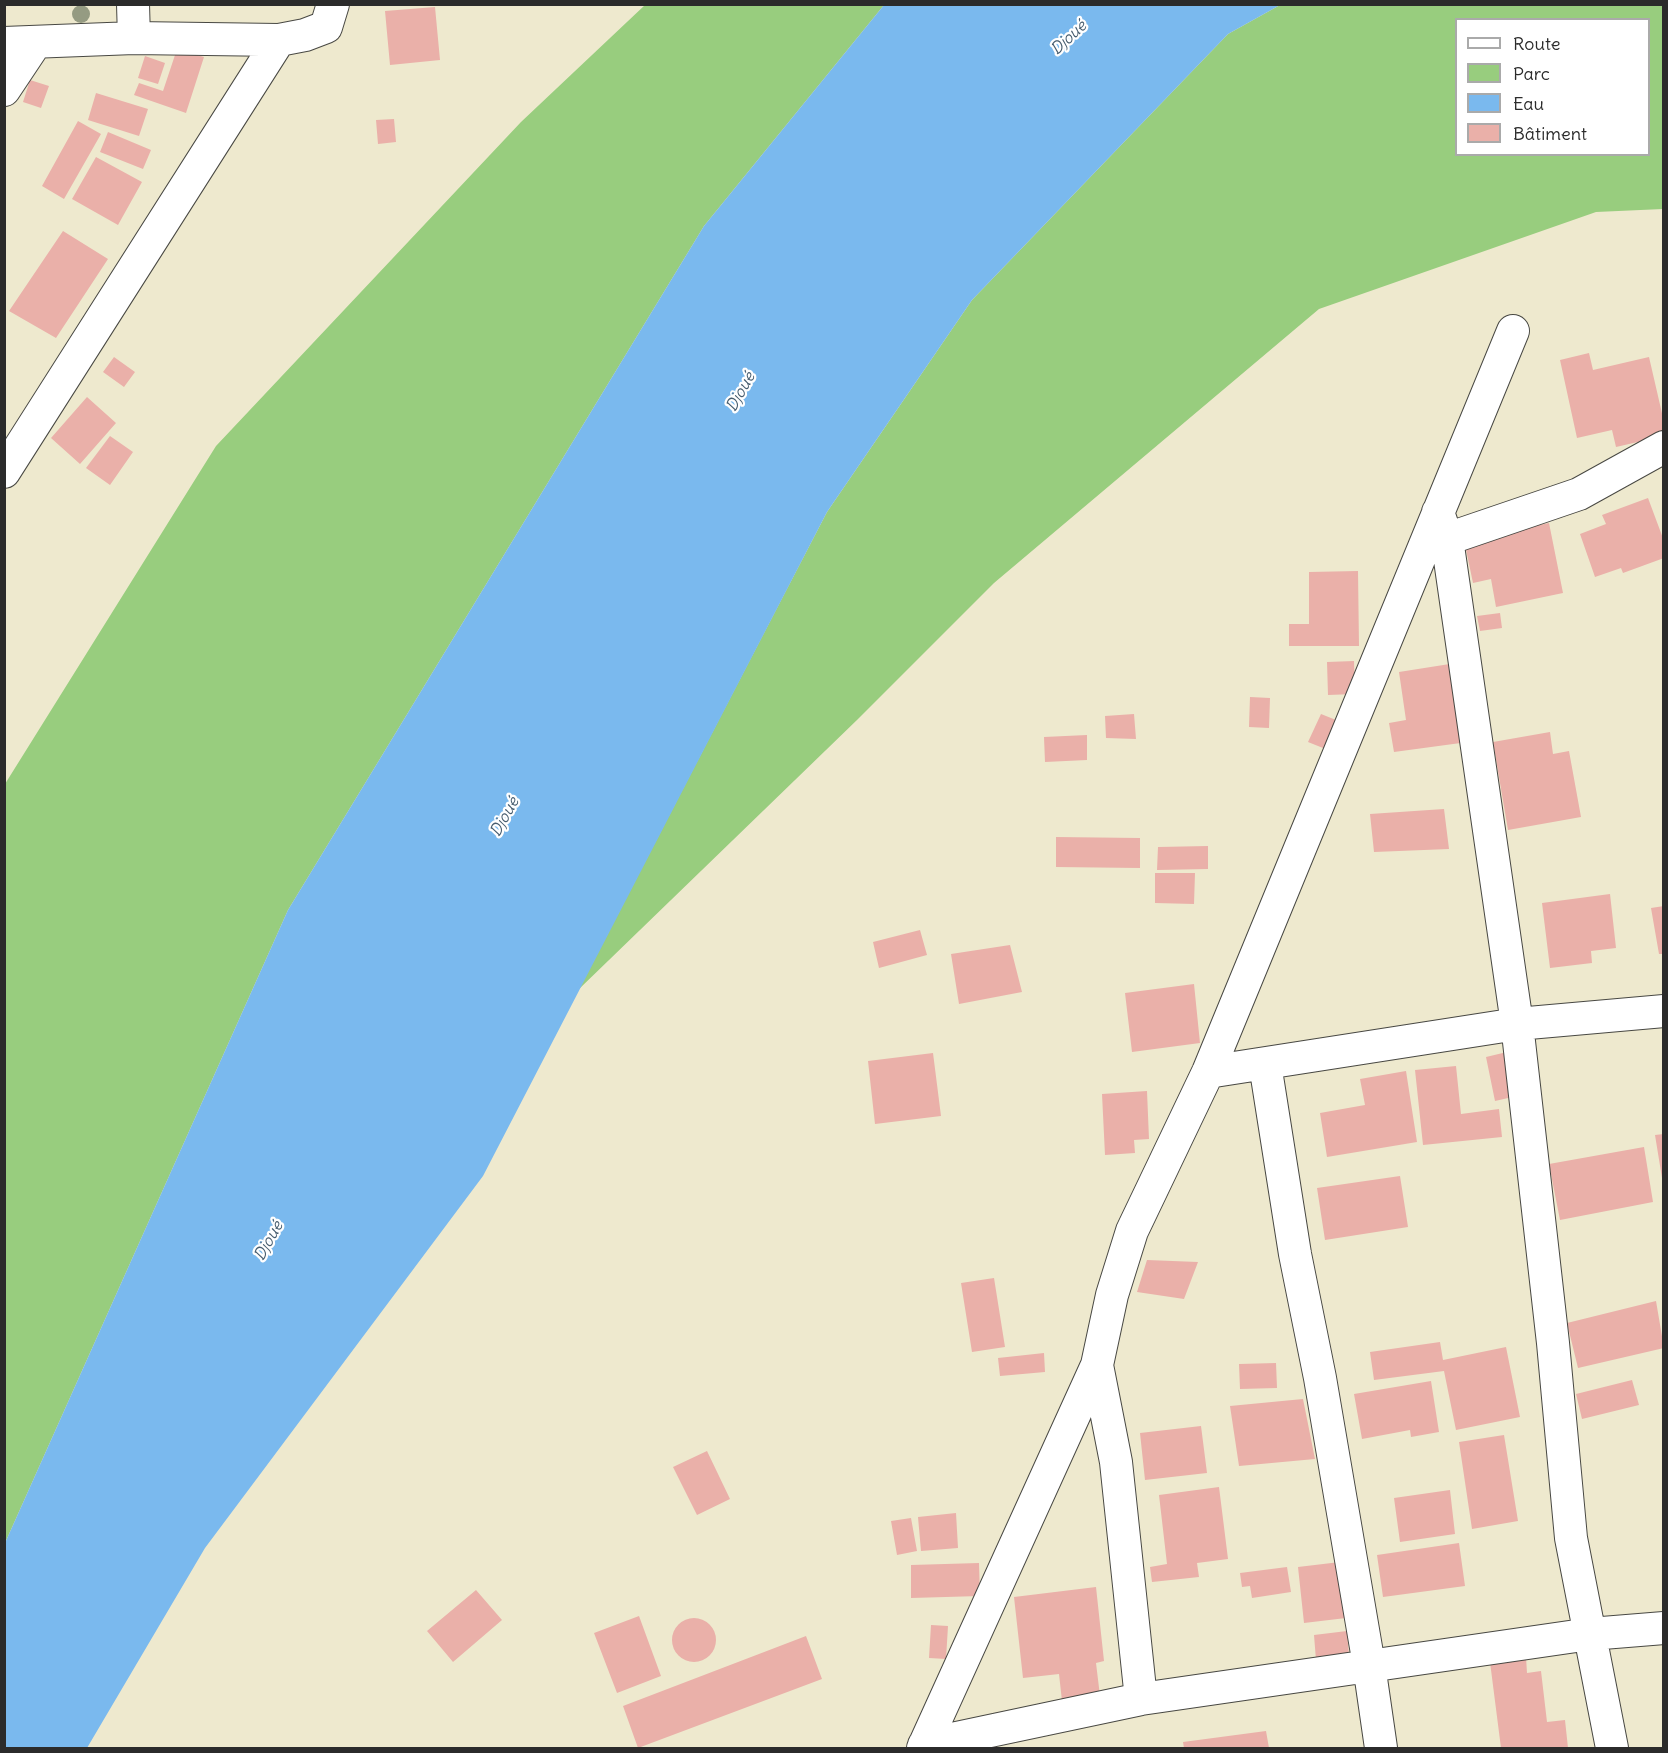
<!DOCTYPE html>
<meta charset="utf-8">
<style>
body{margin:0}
#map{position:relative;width:1668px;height:1753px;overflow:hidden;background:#eee9ce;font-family:Delius,sans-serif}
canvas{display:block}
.frame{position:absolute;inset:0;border:6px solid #2b2b2b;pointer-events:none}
.legend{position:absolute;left:1455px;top:18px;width:195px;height:138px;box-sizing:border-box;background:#fff;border:2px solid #aaa;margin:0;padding:8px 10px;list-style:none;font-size:18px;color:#2b2b2b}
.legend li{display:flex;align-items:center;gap:12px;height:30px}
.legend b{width:30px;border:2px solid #aaa}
</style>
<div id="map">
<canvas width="1668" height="1753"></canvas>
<div class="frame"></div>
<ul class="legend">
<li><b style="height:8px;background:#fff"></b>Route</li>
<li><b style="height:16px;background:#98cd7e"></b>Parc</li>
<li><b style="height:16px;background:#7ab9ee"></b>Eau</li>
<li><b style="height:16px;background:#eab0a9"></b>Bâtiment</li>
</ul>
</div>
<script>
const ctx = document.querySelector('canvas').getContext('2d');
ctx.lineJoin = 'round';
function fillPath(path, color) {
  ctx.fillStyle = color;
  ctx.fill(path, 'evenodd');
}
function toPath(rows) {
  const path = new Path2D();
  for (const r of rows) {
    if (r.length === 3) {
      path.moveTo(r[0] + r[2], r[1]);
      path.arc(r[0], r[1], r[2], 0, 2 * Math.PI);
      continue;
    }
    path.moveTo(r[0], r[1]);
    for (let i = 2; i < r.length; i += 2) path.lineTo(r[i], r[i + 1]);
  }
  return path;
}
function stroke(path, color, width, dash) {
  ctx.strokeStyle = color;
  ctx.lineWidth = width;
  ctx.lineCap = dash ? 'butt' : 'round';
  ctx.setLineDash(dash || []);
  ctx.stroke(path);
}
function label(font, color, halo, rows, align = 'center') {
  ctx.font = font + ' Delius,sans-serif';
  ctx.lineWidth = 4.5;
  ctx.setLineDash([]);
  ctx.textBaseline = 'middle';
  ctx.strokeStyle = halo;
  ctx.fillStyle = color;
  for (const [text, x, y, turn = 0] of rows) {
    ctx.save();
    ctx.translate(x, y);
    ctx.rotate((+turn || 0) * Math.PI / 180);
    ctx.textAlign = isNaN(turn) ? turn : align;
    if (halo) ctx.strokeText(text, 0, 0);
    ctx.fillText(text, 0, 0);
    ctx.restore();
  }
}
const green = toPath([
 [645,5,884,5,704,226,288,910,5,1543,5,784,216,446,521,122],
 [1280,5,1663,5,1663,209,1596,212,1319,309,994,583,857,720,578,990,827,512,972,300,1228,34],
 [1456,20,1648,20,1648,154,1456,154]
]);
const water = toPath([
 [884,5,1280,5,1228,34,972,300,827,512,483,1176,205,1548,87,1748,5,1748,5,1543,288,910,704,226]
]);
const building = toPath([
 [435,7,440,60,390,65,385,11],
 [177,49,204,57,186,113,134,95,139,83,163,91],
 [145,56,165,63,158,84,138,78],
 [30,80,49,86,41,108,23,102],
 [96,93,148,109,139,136,88,120],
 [394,119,396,142,378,144,376,120],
 [78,121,101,134,64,199,42,186],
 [108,132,151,150,143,169,100,152],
 [96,157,142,182,118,225,72,199],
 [63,231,108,259,56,338,9,311],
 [1589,353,1593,370,1649,357,1664,422,1664,436,1616,447,1612,430,1577,438,1560,360],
 [114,357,135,372,124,387,103,372],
 [87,397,116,423,80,464,51,438],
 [110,436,133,452,110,485,86,468],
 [1648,498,1664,541,1664,558,1623,573,1621,568,1595,577,1580,534,1606,524,1602,515],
 [1549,523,1563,593,1496,607,1491,579,1473,583,1464,540],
 [1358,571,1359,646,1289,646,1289,624,1309,624,1309,572],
 [1500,613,1502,628,1480,631,1477,616],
 [1354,661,1355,694,1328,695,1327,662],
 [1456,663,1468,742,1394,752,1389,723,1406,720,1399,672],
 [1250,697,1270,698,1269,728,1249,727],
 [1134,714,1136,739,1106,738,1105,716],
 [1321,714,1341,722,1328,750,1308,742],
 [1550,732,1553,754,1569,751,1581,817,1508,830,1493,742],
 [1087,735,1087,760,1045,762,1044,737],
 [1444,809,1449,849,1374,852,1370,814],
 [1056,837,1140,838,1140,868,1056,867],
 [1208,846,1208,869,1157,870,1158,847],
 [1155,873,1195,873,1194,904,1155,903],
 [1610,894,1616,948,1591,951,1592,963,1550,968,1542,903],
 [1664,906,1664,954,1659,954,1651,908],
 [920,930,927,955,879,968,873,942],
 [1010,945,1022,992,959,1004,951,954],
 [1194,984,1200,1043,1132,1052,1125,993],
 [1507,1052,1517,1096,1495,1101,1486,1057],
 [933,1053,941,1116,875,1124,868,1061],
 [1456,1066,1461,1114,1499,1109,1502,1137,1423,1145,1415,1070],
 [1406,1071,1417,1142,1327,1157,1320,1113,1365,1105,1360,1079],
 [1147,1091,1149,1139,1134,1140,1135,1153,1105,1155,1102,1094],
 [1664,1134,1664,1178,1662,1178,1655,1135],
 [1644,1147,1653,1202,1560,1220,1549,1164],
 [1400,1176,1408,1227,1325,1240,1317,1188],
 [1147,1260,1198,1262,1184,1299,1137,1292],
 [994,1278,1005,1347,972,1352,961,1283],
 [1656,1301,1664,1348,1578,1368,1567,1323],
 [1440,1342,1443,1360,1506,1347,1520,1417,1456,1430,1444,1371,1374,1380,1370,1352],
 [1044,1353,1045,1372,1000,1376,998,1358],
 [1276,1363,1277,1388,1240,1389,1239,1364],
 [1632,1380,1639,1405,1582,1419,1576,1394],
 [1431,1381,1439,1432,1411,1437,1410,1430,1362,1439,1354,1394],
 [1303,1399,1315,1459,1239,1466,1230,1406],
 [1201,1426,1207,1473,1145,1480,1140,1433],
 [1504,1435,1518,1521,1472,1529,1459,1442],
 [707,1451,730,1499,697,1515,673,1467],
 [1219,1487,1228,1559,1197,1563,1199,1577,1152,1582,1150,1567,1167,1564,1159,1495],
 [1450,1490,1455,1534,1400,1542,1394,1498],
 [956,1513,958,1548,921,1551,918,1517],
 [911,1518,917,1551,897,1555,891,1521],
 [1459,1543,1465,1586,1383,1597,1377,1555],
 [1340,1562,1346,1618,1304,1623,1298,1567],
 [979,1563,980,1596,911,1598,911,1565],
 [1287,1567,1291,1592,1252,1598,1250,1586,1242,1587,1240,1573],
 [1096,1587,1104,1661,1096,1663,1100,1696,1062,1701,1059,1674,1023,1678,1014,1597],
 [476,1590,502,1620,453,1662,427,1631],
 [639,1616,661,1676,617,1693,594,1633],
 [694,1640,22],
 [931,1625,948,1626,946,1659,929,1658],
 [1347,1631,1349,1656,1316,1660,1314,1635],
 [806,1636,822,1679,638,1748,623,1706],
 [1526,1657,1527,1673,1541,1671,1547,1722,1565,1720,1568,1748,1501,1748,1490,1662],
 [1266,1731,1269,1748,1184,1748,1183,1742]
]);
const minor = toPath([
 [133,4,134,38],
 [4,43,134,38,279,40,305,35,326,27,333,4],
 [4,90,36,42],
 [4,472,279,40],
 [1438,512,1447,539,1517,1024,1553,1343,1571,1538,1612,1748],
 [1447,539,1579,494,1664,447],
 [1265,1064,1295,1254,1320,1378,1369,1665,1381,1748],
 [1208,1072,1517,1024,1664,1011],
 [1097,1365,1116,1462,1141,1699],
 [924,1745,1141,1699,1590,1634,1664,1628],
 [923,1748,1097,1365,1112,1295,1132,1231,1208,1072,1513,331]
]);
const trees = [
 [81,14]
];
const waterNames = [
 ["Djoué",1069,38,-43],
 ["Djoué",741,392,-61],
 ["Djoué",505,817,-61],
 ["Djoué",269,1241,-61]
];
fillPath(green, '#98cd7e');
fillPath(water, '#7ab9ee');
fillPath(building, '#eab0a9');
stroke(minor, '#484843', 34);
stroke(minor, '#fff', 32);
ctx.fillStyle = '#959b82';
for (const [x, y] of trees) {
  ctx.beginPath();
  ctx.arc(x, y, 9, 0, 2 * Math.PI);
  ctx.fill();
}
label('italic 16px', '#475d6f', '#fff', waterNames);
</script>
